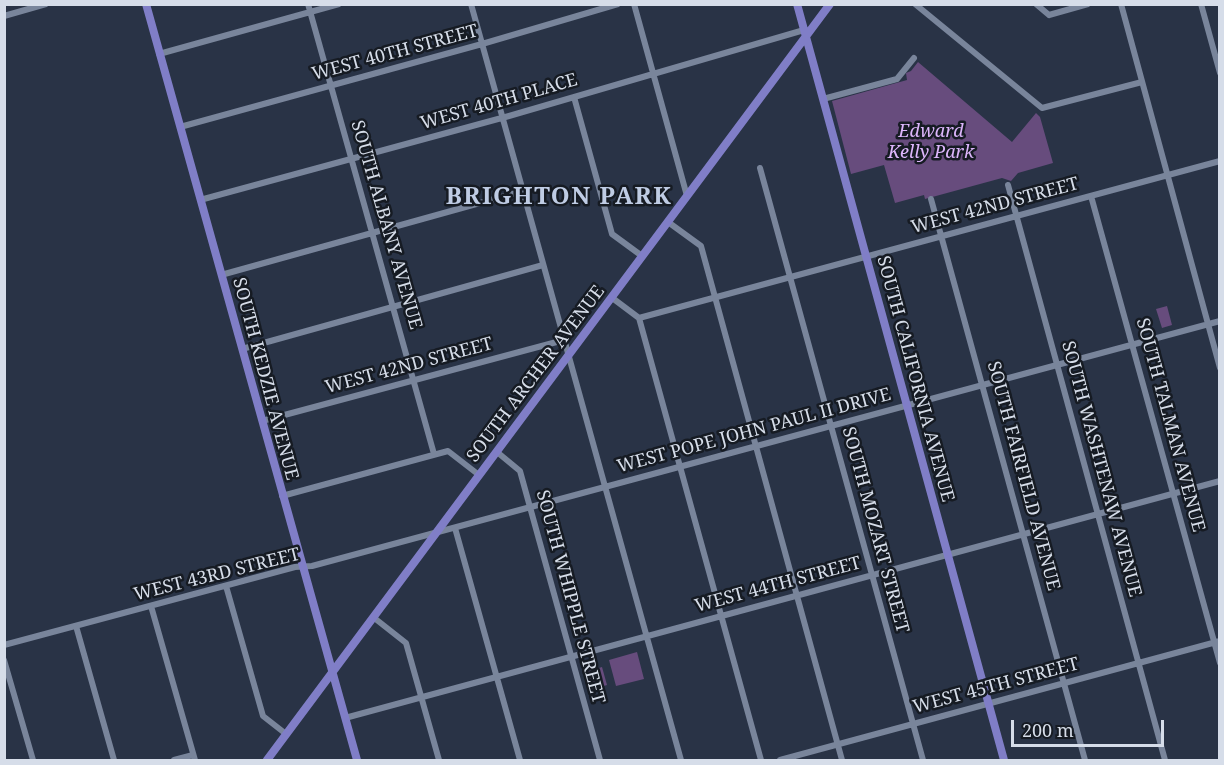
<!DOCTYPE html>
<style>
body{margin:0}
#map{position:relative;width:1224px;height:765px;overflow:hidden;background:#293346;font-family:"Noto Serif",serif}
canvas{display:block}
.frame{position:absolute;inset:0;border:6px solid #d6dde9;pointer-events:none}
.scale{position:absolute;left:1011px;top:720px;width:153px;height:27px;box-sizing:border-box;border:3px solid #d6dde9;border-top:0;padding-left:8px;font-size:18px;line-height:21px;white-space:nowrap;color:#d6dde9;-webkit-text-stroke:4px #161b23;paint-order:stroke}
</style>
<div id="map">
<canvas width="1224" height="765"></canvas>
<div class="frame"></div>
<div class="scale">200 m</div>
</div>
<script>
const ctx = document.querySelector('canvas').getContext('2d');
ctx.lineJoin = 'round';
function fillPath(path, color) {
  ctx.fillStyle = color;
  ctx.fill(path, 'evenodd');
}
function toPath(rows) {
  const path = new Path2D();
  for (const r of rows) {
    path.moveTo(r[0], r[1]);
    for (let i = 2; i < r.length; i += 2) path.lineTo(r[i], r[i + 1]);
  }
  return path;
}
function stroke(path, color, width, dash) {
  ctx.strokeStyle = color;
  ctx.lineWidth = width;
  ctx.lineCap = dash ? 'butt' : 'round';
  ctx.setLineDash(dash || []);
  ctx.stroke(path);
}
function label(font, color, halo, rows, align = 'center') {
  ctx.font = font + ' "Noto Serif",serif';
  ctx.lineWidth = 5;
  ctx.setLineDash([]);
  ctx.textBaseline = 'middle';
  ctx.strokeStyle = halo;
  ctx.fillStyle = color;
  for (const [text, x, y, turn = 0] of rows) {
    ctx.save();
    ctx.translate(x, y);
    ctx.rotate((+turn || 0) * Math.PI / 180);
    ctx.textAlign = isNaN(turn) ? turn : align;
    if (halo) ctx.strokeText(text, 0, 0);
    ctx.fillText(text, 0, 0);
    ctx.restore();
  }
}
const green = toPath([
 [918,62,1012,142,1036,113,1040,117,1053,163,1018,173,1011,181,1002,178,925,199,924,195,895,203,884,165,851,174,832,101,907,80,906,73,911,71],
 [1167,306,1172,325,1162,328,1156,309],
 [637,652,644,679,616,686,609,660],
 [602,667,607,685,591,690,586,672]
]);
const minor = toPath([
 [308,4,434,454],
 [471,4,681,760],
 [634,4,687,196],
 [915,4,1042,108,1142,82],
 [1036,4,1049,15],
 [1121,4,1220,368],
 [1201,4,1220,73],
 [1049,15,1088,4],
 [4,16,46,4],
 [159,54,339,4],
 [574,97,612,234,642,256],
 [823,99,897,79,914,58],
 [180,127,482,44,618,4],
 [760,168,923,760],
 [1008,185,1165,760],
 [1091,196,1220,663],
 [931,199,1085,760],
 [200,200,509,116,804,30],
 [668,222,701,246,842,760],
 [221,275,523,191],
 [611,297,639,318,761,760],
 [639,318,1220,161],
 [242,349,543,265],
 [262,421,564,340],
 [497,452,520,471,600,760],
 [282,496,448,451,479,475],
 [455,528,520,760],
 [226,586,263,716,286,734],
 [151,606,195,760],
 [373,617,406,643,439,760],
 [76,626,114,760],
 [4,645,295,567,312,566,1220,321],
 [4,660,33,760],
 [345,718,1220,481],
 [174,760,193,755],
 [780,760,1220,641]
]);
const major = toPath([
 [146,4,357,760],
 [797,4,1004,760],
 [267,760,830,4]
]);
const streetNames = [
 ["WEST 40TH STREET",395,53,-15],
 ["WEST 40TH PLACE",499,102,-16],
 ["WEST 42ND STREET",995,206,-15],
 ["SOUTH ALBANY AVENUE",386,225,74],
 ["WEST 42ND STREET",409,366,-15],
 ["SOUTH ARCHER AVENUE",536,374,-53],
 ["SOUTH KEDZIE AVENUE",265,379,75],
 ["SOUTH CALIFORNIA AVENUE",915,379,75],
 ["SOUTH TALMAN AVENUE",1170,425,75],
 ["WEST POPE JOHN PAUL II DRIVE",754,431,-15],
 ["SOUTH WASHTENAW AVENUE",1101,469,75],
 ["SOUTH FAIRFIELD AVENUE",1023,476,75],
 ["SOUTH MOZART STREET",875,530,75],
 ["WEST 43RD STREET",217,575,-14],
 ["WEST 44TH STREET",778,585,-15],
 ["SOUTH WHIPPLE STREET",570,597,75],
 ["WEST 45TH STREET",996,686,-15]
];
const parkNames = [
 ["Edward",931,132],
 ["Kelly Park",931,153]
];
const districtNames = [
 ["BRIGHTON PARK",559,197]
];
fillPath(green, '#674c7d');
stroke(minor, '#79859b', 6);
stroke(major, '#807ec7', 8);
label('18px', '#d6dde9', '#161b23', streetNames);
label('italic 18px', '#ddb6fc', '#161b23', parkNames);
ctx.letterSpacing = '1.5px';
label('bold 24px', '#bfcce4', '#161b23', districtNames);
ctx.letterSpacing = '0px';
</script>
